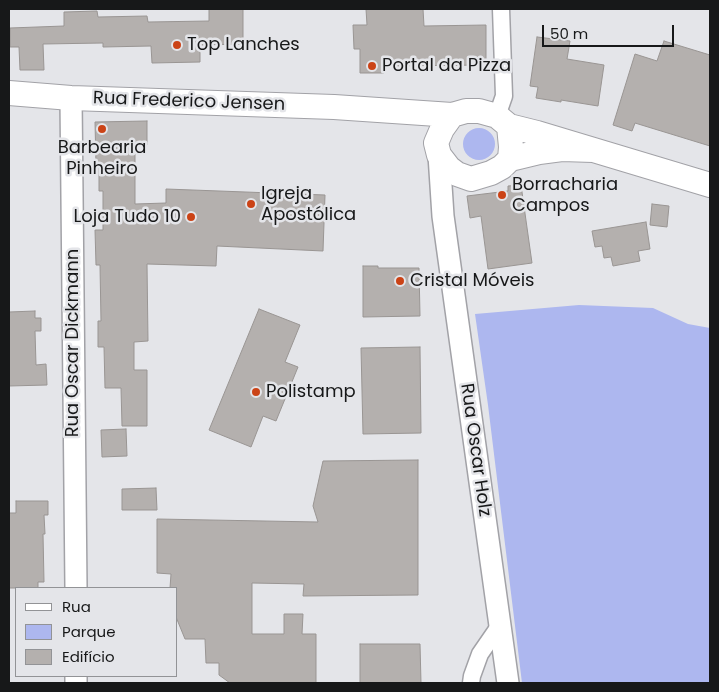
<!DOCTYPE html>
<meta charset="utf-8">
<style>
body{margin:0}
#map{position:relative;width:719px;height:692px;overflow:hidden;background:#e4e5e9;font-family:Poppins,sans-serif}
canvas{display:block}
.frame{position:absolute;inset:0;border:10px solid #171819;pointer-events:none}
.legend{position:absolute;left:15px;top:587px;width:162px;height:90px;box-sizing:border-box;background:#e4e5e9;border:1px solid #929396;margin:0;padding:6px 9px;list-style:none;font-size:15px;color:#171819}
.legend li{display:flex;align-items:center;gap:10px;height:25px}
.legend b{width:25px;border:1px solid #929396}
.scale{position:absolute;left:542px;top:25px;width:132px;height:22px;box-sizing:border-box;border:2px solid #171819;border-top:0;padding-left:6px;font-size:15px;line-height:18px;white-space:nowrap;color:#171819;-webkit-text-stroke:4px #e4e5e9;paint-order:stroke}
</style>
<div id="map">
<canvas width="719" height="692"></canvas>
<div class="frame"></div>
<ul class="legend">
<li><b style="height:6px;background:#fff"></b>Rua</li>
<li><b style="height:14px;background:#adb7ef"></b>Parque</li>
<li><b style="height:14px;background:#b4b0ae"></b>Edifício</li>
</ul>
<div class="scale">50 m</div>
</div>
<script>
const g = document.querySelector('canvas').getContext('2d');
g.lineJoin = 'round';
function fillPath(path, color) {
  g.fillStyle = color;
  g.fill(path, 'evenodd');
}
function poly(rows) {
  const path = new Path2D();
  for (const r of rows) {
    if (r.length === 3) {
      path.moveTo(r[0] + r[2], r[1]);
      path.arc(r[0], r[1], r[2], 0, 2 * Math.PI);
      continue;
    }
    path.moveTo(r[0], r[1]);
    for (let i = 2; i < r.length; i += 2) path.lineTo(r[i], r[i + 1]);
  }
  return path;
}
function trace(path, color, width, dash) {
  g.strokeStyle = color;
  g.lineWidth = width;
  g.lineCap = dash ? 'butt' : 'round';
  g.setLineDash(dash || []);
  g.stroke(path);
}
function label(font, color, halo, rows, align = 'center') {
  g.font = font + ' Poppins,sans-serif';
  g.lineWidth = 5;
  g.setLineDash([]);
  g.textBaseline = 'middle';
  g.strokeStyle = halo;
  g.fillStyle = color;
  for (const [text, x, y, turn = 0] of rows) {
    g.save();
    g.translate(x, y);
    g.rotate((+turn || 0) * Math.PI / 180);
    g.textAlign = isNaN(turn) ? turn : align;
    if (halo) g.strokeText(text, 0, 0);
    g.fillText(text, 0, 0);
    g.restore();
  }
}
const green = poly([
 [479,144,16],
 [579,305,653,308,688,324,710,328,710,683,522,683,488,405,475,314]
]);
const building = poly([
 [209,9,243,9,243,44,200,45,200,62,152,63,151,46,103,47,103,43,43,44,44,70,20,70,19,47,10,47,10,28,64,26,64,12,97,11,98,17,147,16,148,22,209,21,209,9],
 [366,9,423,9,424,26,486,25,486,65,384,66,384,73,360,73,360,49,354,49,353,25,367,25,366,9],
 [537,37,570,41,567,59,604,65,598,106,561,100,561,102,536,98,538,87,530,86,537,37],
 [664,41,710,55,710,146,635,123,632,131,613,125,635,54,657,61,664,41],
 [147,121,147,145,135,145,135,204,166,203,166,189,325,195,323,251,217,246,216,266,147,264,148,341,134,342,134,370,147,370,147,426,122,426,121,388,105,388,104,347,98,347,98,321,101,321,100,265,96,265,95,230,103,230,103,191,99,191,99,165,96,165,95,122,147,121],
 [521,185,532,263,488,269,481,216,470,218,467,196,508,191,508,186,521,185],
 [652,204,669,206,667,227,650,225,652,204],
 [646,222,650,249,638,251,640,261,613,266,611,257,604,258,602,246,595,247,592,231,646,222],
 [363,266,378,266,378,268,419,268,420,316,363,317,363,266],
 [259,309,300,325,285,362,298,367,276,421,263,416,251,447,209,430,259,309],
 [35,311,35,318,41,318,41,331,35,331,36,365,46,364,47,385,9,386,9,312,35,311],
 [420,347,421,433,363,434,361,348,420,347],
 [126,429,127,456,102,457,101,430,126,429],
 [418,460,418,595,303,596,304,584,252,583,252,634,284,634,284,614,303,614,302,634,316,634,316,683,230,683,219,675,219,663,206,663,205,639,185,639,176,617,176,588,170,588,171,574,157,573,157,519,318,522,313,506,323,461,418,460],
 [156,488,157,510,122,510,122,489,156,488],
 [16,501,48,501,48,515,44,515,45,534,43,534,44,582,38,582,38,588,9,588,9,513,16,513,16,501],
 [360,644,420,644,421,683,360,683,360,644]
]);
const minor = poly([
 [497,116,504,96,501,9],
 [471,683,472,676,480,654,500,625]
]);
const tertiary = poly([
 [71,98,76,588],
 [439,155,443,216,508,683],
 [76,676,76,683]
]);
const secondary = poly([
 [9,93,71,98,334,107,452,115,466,111,479,111,497,116,509,126,511,147,510,159],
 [452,115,442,129,436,143,439,155,449,168,457,174,471,179,491,173,502,167,510,159,539,152,562,149,593,150],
 [509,126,537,133,710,185]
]);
const markers = [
 [177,45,5,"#cb4316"],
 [372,66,5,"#cb4316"],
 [102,129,5,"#cb4316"],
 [502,195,5,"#cb4316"],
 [251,204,5,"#cb4316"],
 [191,217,5,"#cb4316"],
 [400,281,5,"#cb4316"],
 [256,392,5,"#cb4316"]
];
const poiNames = [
 ["Top Lanches",187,45],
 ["Portal da Pizza",382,66],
 ["Barbearia",102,148,"center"],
 ["Pinheiro",102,169,"center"],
 ["Borracharia",512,185],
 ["Campos",512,206],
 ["Igreja",261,194],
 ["Apostólica",261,215],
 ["Loja Tudo 10",181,217,"right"],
 ["Cristal Móveis",410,281],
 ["Polistamp",266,392]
];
const streetNames = [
 ["Rua Frederico Jensen",189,102,2],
 ["Rua Oscar Dickmann",73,343,-90],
 ["Rua Oscar Holz",475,450,82]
];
fillPath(green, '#adb7ef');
fillPath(building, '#b4b0ae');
trace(building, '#999593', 1);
trace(minor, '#a2a2a7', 19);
trace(tertiary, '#a2a2a7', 24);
trace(secondary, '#a2a2a7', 26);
trace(minor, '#fff', 16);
trace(tertiary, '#fff', 21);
trace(secondary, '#fff', 24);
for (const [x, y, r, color] of markers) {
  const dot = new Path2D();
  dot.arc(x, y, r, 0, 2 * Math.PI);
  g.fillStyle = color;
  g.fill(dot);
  trace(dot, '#e4e5e9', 2);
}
label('18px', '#171819', '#e4e5e9', poiNames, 'left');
label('18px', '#171819', '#e4e5e9', streetNames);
</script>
